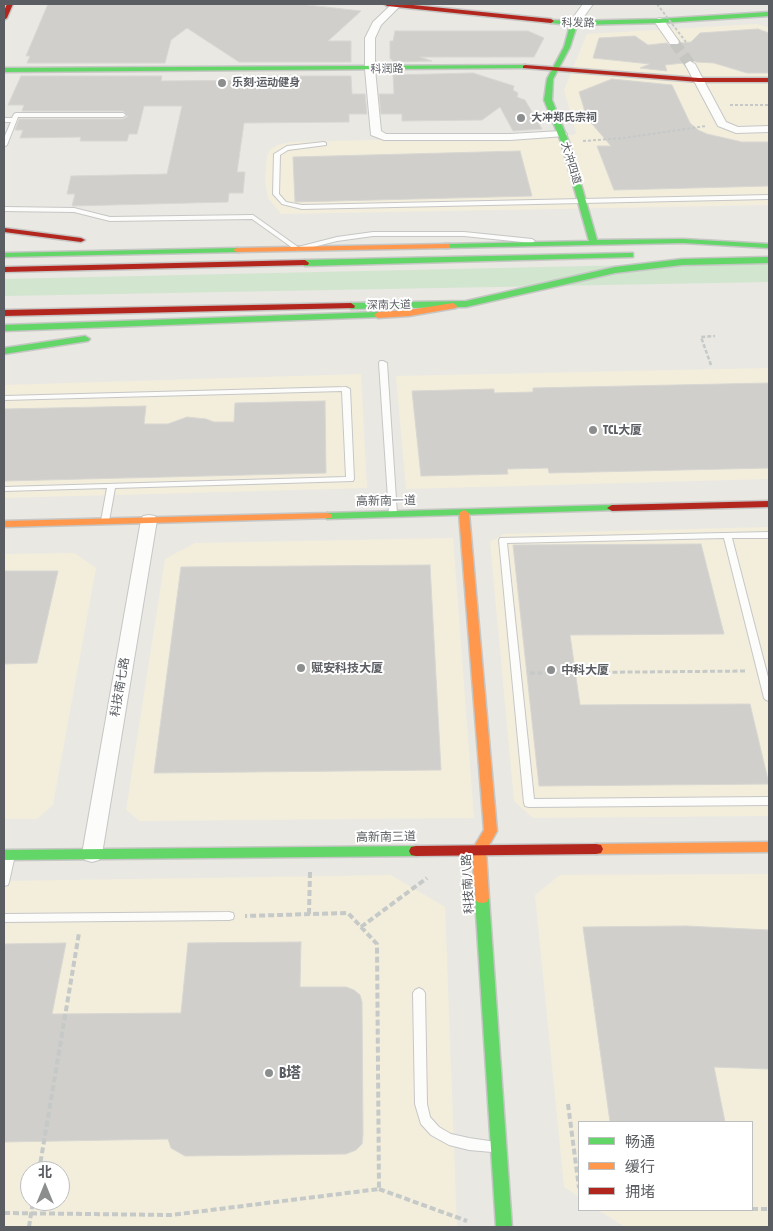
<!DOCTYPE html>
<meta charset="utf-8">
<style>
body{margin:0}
#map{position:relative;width:773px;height:1231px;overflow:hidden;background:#e9e8e3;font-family:"Asap Condensed","Noto Sans SC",sans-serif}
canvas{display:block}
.frame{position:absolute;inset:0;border:5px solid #5a5d61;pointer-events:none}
.legend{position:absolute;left:578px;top:1121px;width:175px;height:90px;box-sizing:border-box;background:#fff;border:1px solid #bdbec0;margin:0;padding:6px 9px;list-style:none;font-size:15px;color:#5a5d61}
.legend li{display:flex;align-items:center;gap:10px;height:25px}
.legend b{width:25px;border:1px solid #bdbec0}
.north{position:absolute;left:20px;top:1161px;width:50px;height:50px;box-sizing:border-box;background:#fff;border:1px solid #bdbec0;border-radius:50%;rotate:0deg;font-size:14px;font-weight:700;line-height:20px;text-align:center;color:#5a5d61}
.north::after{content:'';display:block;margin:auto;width:18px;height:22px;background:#8c8e8e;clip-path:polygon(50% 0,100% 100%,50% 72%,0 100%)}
</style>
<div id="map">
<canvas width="773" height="1231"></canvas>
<div class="frame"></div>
<ul class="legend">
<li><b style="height:6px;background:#63d668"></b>畅通</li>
<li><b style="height:6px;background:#ff974d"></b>缓行</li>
<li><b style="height:6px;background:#b3261e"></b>拥堵</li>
</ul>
<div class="north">北</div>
</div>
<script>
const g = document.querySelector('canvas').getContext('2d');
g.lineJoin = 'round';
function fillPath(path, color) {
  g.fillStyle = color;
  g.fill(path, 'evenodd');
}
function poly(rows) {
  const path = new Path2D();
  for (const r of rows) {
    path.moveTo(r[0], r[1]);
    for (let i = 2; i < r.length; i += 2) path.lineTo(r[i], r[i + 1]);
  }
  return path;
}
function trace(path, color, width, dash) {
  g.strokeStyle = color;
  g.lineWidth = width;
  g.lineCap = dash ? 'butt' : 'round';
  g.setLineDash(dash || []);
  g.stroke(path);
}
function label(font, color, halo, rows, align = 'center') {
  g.font = font + ' "Asap Condensed","Noto Sans SC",sans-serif';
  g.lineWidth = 4;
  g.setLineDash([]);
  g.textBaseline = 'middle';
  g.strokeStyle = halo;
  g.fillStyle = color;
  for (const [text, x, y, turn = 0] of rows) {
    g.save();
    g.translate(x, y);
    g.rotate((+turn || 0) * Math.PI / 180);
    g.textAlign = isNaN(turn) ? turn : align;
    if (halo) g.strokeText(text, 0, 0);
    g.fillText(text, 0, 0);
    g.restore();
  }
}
const commercial = poly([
 [756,24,769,27,769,205,281,214,268,198,265,180,267,156,270,150,278,145,291,142,573,135,576,133,564,90,587,34],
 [769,368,769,479,406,489,396,376],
 [361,374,367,488,4,498,4,385],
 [769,527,769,816,533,818,514,801,490,542,504,534],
 [453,538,474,818,140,821,126,810,165,559,195,543],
 [74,553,96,568,53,805,37,819,4,819,4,554],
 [769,874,769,1227,625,1227,598,1210,752,1210,752,1122,579,1122,579,1197,564,1187,535,895,560,875],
 [391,875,445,907,457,1227,4,1227,4,881],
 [30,1171,60,1171,60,1201,30,1201]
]);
const green = poly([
 [769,262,769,282,4,296,4,279]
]);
const building = poly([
 [48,4,299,4,361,11,328,41,351,41,351,62,239,62,187,28,171,40,165,63,27,63,30,56,26,56,48,4],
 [758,29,769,33,769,73,747,73,714,63,696,62,691,59,683,63,665,65,667,71,640,68,650,64,593,58,599,38,635,36,648,45,667,43,670,46,678,46,681,43,691,42,700,33,758,29],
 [395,31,528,31,544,38,534,57,420,57,432,61,392,62,392,59,390,59,390,41,393,41,395,31],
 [473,73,514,86,513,90,518,93,517,97,525,100,542,129,513,131,500,107,482,120,402,121,402,114,381,114,379,94,394,94,393,75,473,73],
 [21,76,162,76,161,81,266,80,259,76,351,76,352,94,365,94,367,114,349,114,349,122,244,123,237,172,245,172,243,193,229,193,228,202,72,206,75,194,67,194,71,176,167,174,182,106,144,106,137,134,129,134,127,141,80,141,81,137,20,138,23,130,15,130,19,119,123,119,128,116,123,111,22,111,24,105,8,105,21,76],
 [612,79,672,85,690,123,698,130,707,134,742,142,769,142,769,186,614,190,597,146,611,146,587,118,579,92,612,79],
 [520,151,532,196,295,202,293,157,520,151],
 [769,383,769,468,549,473,548,468,507,469,508,474,421,476,412,391,494,389,494,393,533,392,533,388,769,383],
 [325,401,326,473,4,481,4,409,146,406,144,424,168,424,187,417,206,419,214,422,234,422,235,403,325,401],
 [701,544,724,634,570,635,580,705,750,704,769,784,539,786,513,545,701,544],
 [430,565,441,770,154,773,181,567,430,565],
 [4,571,58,571,37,663,4,664,4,571],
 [686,926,769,930,769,1069,714,1067,725,1122,610,1122,583,927,686,926],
 [301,942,300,987,346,987,354,990,360,995,362,1002,363,1134,362,1144,356,1150,346,1154,185,1156,171,1148,168,1139,4,1142,4,944,66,943,52,1014,181,1013,188,943,301,942]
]);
const streetTunnel = poly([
 [674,42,690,64]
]);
const pathFar3 = poly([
 [730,105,769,105],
 [583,141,624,138,706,126]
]);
const pathFar2 = poly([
 [711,365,701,337,715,336]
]);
const pathFar1 = poly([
 [530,673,746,671]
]);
const path = poly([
 [309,914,310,872],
 [361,927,427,878],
 [568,1104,579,1188],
 [39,1171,79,933],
 [379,1189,467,1221],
 [752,1209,769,1209],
 [4,1213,171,1215,379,1189,377,944,348,913,245,916],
 [29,1227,33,1201]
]);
const lane = poly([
 [16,113,123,113,126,115,123,117,18,117,7,145,4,147,4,138,11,122,4,122,4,118,12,118,14,114,16,113],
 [324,142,326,143,326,145,288,150,280,155,279,194,286,202,302,205,769,195,769,199,302,209,282,204,273,194,274,154,287,146,324,142],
 [4,207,74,208,110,217,253,215,298,247,337,237,373,232,464,232,532,239,535,241,532,243,464,236,373,236,337,241,297,251,252,219,110,221,74,212,4,211,4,207],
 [380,361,383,361,387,363,397,514,393,517,389,514,379,363,380,361],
 [346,387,350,389,354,479,353,481,115,488,109,521,105,524,101,521,107,488,4,491,4,487,346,477,342,391,4,400,4,396,346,387],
 [769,532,769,538,732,538,769,681,769,701,766,700,764,698,724,538,507,543,534,799,769,797,769,805,529,807,525,806,524,803,499,540,500,538,769,532],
 [10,851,14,852,15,855,9,882,8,885,4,886,4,860,6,852,10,851],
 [229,912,233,913,234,916,233,919,229,920,4,922,4,914,229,912],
 [419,988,423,990,425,993,427,1104,430,1117,439,1127,451,1134,469,1138,496,1142,498,1146,496,1150,492,1152,469,1150,449,1145,431,1135,421,1124,415,1104,413,993,415,990,419,988]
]);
const street = poly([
 [392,4,401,5,381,25,375,38,375,69,381,131,386,134,510,134,561,131,567,134,565,136,510,140,384,140,371,135,365,69,365,38,373,22,392,4],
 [583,4,593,4,578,25,570,25,569,23,583,4],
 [659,18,663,19,678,40,679,42,678,44,670,44,654,21,659,18],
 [690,61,695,64,726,122,738,127,769,126,769,132,736,133,718,126,685,64,690,61],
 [149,515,155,516,157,520,102,854,99,860,92,862,85,860,82,854,141,520,143,516,149,515]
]);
const fast = poly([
 [769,12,769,16,659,23,577,25,570,47,553,79,552,100,569,142,597,240,683,239,769,244,769,248,683,243,444,248,444,244,447,244,589,241,561,142,544,100,547,79,564,47,570,25,551,23,548,21,549,20,574,21,659,19,769,12],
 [525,65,527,66,527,68,4,72,4,68,525,65],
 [237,248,241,250,240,252,4,257,4,253,237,248],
 [630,253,633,253,633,257,305,266,301,263,305,260,630,253],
 [769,257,769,263,682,265,615,273,466,307,351,309,347,306,351,303,466,301,615,267,682,259,769,257],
 [378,312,382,315,381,317,4,331,4,325,378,312],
 [85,336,90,339,88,341,4,354,4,348,85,336],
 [612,505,617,508,616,510,327,519,322,516,327,513,612,505],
 [416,846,421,847,423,851,421,855,416,856,4,860,4,850,416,846],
 [482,893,487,894,489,898,512,1227,496,1227,475,898,477,894,482,893]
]);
const slow = poly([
 [447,244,450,244,450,248,237,252,233,250,237,248,447,244],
 [453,303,457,306,456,308,409,316,378,318,374,315,378,312,409,310,453,303],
 [464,510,469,513,497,831,486,851,489,898,487,902,482,903,477,902,475,898,472,850,484,830,459,513,464,510],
 [327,513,331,514,332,516,331,518,4,527,4,521,327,513],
 [769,842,769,852,596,854,591,853,589,849,591,845,596,844,769,842]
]);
const jam = poly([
 [7,4,13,4,7,18,4,20,4,11,7,4],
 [384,4,403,4,551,19,554,21,551,23,387,6,384,4],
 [525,65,699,78,769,78,769,82,699,82,523,68,523,66,525,65],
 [4,228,81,238,85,240,81,242,4,232,4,228],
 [305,260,309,263,308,265,4,272,4,267,305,260],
 [351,303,355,306,354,308,4,316,4,310,351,303],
 [769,501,769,507,612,511,607,508,612,505,769,501],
 [596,844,601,845,603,849,601,853,596,854,416,856,411,855,409,851,411,847,416,846,596,844]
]);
const pathBridge = poly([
 [657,4,686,42]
]);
const markers = [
 [222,83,5,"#8c8e8e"],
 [521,118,5,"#8c8e8e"],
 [593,430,5,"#8c8e8e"],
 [301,668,5,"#8c8e8e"],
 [551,670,5,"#8c8e8e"],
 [269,1073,5,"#8c8e8e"]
];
const farStreetnames = [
 ["科发路",578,23,1],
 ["科润路",387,69,-1],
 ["大冲四道",571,163,73],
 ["深南大道",389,305,-1]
];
const farPoinames = [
 ["乐刻·运动健身",232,83],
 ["大冲郑氏宗祠",531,118]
];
const poiNames = [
 ["TCL大厦",603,430],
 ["赋安科技大厦",311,668],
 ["中科大厦",561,670]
];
const streetNames = [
 ["高新南一道",386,501,-1],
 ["科技南七路",120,687,-80],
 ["高新南三道",386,837,-1],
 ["科技南八路",468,884,-93]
];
const nearPoinames = [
 ["B塔",279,1073]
];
fillPath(commercial, '#f3eedc');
fillPath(green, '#d2e5cf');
fillPath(building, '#d0cfcc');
trace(building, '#d8d7d2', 1);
trace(streetTunnel, '#c5c5c2', 11, [11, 5.5]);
trace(lane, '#c6c6c6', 2);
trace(street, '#c6c6c6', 2);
trace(fast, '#c6c6c5', 3);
trace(slow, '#c6c6c5', 3);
trace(jam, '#c6c6c5', 3);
trace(pathFar3, '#c5c9c7', 2, [3, 2]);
trace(pathFar2, '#c5c9c7', 2.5, [4, 2]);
trace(pathFar1, '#c5c9c7', 3, [5, 2.5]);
trace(path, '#c5c9c7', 4, [6, 3]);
fillPath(lane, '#fcfcfb');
fillPath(street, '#fcfcfb');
fillPath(fast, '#63d668');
fillPath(slow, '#ff974d');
fillPath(jam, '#b3261e');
trace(pathBridge, '#c5c9c7', 2, [3, 2]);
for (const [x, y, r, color] of markers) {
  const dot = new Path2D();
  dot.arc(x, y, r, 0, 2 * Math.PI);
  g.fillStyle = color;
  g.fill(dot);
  trace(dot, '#fff', 2);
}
label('11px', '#5a5d61', '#fff', farStreetnames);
label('bold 11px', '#5a5d61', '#fff', farPoinames, 'left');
label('bold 12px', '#5a5d61', '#fff', poiNames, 'left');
label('12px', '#5a5d61', '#fff', streetNames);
label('bold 15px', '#5a5d61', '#fff', nearPoinames, 'left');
</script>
